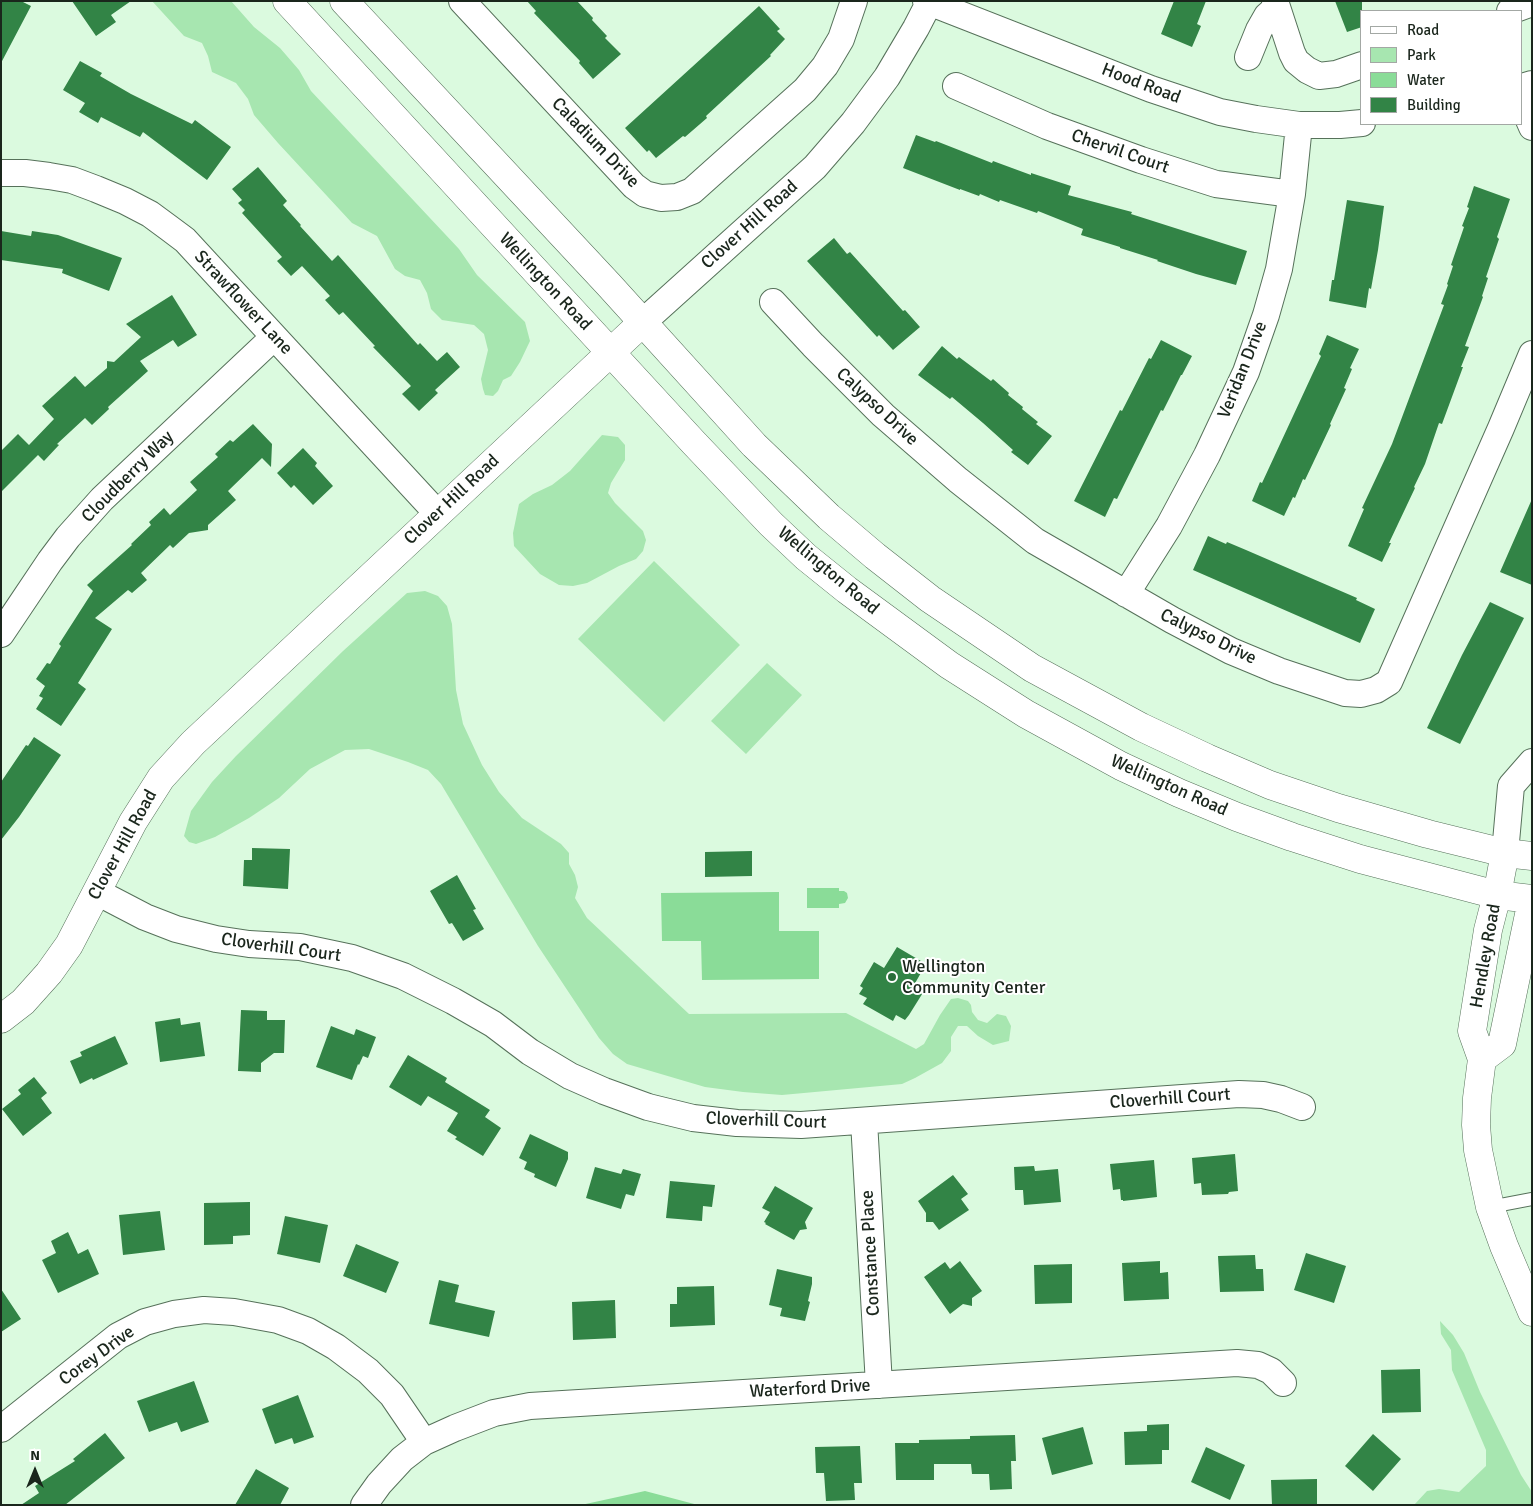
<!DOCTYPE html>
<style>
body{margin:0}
#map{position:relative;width:1533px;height:1506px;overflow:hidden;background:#dbfadf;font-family:Signika,sans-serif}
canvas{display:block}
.frame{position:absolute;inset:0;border:2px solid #1a261c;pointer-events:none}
.legend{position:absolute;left:1360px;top:10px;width:162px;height:115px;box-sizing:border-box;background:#fff;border:1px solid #a3a8a4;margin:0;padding:6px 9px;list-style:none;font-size:15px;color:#1a261c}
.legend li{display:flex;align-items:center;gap:10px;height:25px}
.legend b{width:25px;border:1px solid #a3a8a4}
.north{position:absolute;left:10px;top:1446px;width:50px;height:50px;-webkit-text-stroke:4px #fff;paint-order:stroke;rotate:0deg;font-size:14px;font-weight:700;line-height:20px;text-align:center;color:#1a261c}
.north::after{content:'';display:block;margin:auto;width:18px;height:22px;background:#1a261c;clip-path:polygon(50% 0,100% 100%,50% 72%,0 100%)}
</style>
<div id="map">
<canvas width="1533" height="1506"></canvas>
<div class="frame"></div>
<ul class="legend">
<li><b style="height:6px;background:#fff"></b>Road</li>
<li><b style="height:14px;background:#a7e6b0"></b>Park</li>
<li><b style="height:14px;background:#8adc98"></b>Water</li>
<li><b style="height:14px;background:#328446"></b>Building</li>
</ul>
<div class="north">N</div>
</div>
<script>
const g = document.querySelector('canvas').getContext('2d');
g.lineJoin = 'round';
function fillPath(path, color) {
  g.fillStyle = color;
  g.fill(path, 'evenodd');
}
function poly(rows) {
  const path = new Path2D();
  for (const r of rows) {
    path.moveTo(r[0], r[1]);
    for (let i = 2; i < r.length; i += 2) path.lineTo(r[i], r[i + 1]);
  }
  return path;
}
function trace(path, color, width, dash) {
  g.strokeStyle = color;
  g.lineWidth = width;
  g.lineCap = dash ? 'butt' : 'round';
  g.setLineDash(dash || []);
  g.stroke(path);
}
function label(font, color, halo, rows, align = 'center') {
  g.font = font + ' Signika,sans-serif';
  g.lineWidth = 4;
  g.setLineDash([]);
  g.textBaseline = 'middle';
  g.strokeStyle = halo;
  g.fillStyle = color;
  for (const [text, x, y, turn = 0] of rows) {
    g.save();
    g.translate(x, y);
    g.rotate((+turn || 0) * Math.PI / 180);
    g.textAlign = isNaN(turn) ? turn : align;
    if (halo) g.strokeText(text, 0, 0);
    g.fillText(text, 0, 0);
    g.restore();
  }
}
const green = poly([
 [152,1,231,1,254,27,280,48,299,70,311,91,459,249,477,275,525,322,530,341,520,362,511,376,503,380,498,391,493,396,485,395,483,389,481,379,488,350,484,334,474,325,442,320,431,309,427,293,420,280,405,276,395,269,377,236,352,223,278,143,254,115,248,99,236,83,212,72,208,56,202,43,184,36],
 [602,435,618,437,625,445,625,460,611,483,608,493,615,503,643,531,646,540,643,551,636,559,619,566,587,583,573,586,559,585,540,574,514,546,513,533,519,504,533,494,552,485,570,471],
 [654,561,740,645,664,722,578,639],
 [425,591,438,596,447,606,452,624,456,690,463,724,482,765,499,792,522,818,561,844,569,853,569,864,575,875,578,887,575,898,587,918,689,1014,846,1013,916,1049,924,1044,940,1015,951,999,958,998,968,1001,971,1005,972,1012,978,1020,987,1023,997,1014,1006,1016,1011,1026,1009,1041,993,1045,978,1036,967,1026,958,1026,951,1037,951,1051,942,1063,915,1078,902,1084,782,1095,743,1092,705,1087,627,1064,613,1054,599,1038,538,946,441,784,428,770,408,762,369,749,345,750,310,769,279,798,249,818,215,837,196,844,189,842,184,836,191,811,212,782,236,756,343,651,407,593],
 [767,663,802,695,746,754,711,721],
 [1440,1321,1453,1335,1464,1353,1480,1392,1521,1475,1532,1492,1532,1505,1414,1505,1427,1491,1439,1489,1459,1492,1486,1466,1486,1450,1452,1370,1451,1350,1441,1334]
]);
const water = poly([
 [807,888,839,888,839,891,844,891,847,893,848,898,845,903,839,904,839,908,807,908],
 [779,892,779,931,819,931,819,979,702,980,701,941,662,941,661,893],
 [645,1491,698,1505,581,1505]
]);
const building = poly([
 [1,1,21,1,31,6,1,63],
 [72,1,131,1,111,15,116,22,96,36],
 [527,1,577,1,593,18,592,20,607,36,605,38,621,54,593,79,579,63,580,61,534,13,536,11],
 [1174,1,1206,1,1197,24,1201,26,1192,47,1161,34],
 [1335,1,1362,1,1362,27,1347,32],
 [759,6,780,29,777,31,785,39,770,55,771,56,706,116,707,118,685,137,683,136,656,158,649,150,647,152,625,128],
 [80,61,102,73,100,76,131,94,192,124,195,120,231,147,207,180,143,132,140,137,101,117,98,123,79,112,85,103,63,90],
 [916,135,935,142,936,141,992,163,993,161,1031,175,1031,173,1071,186,1068,195,1132,212,1131,214,1247,251,1236,285,1196,274,1157,261,1158,260,1120,248,1120,247,1081,235,1083,229,1038,211,1037,213,1000,200,999,202,980,194,979,196,960,189,960,190,903,168],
 [258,167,287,201,283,205,301,225,300,226,332,261,338,255,418,345,420,343,437,361,447,352,460,367,435,390,438,393,419,411,402,394,411,386,373,347,375,346,343,312,339,315,325,300,330,296,302,266,291,276,277,261,282,257,242,213,245,210,238,203,242,200,232,189],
 [1474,186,1510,199,1497,237,1499,239,1486,277,1488,278,1482,296,1483,297,1465,346,1469,347,1461,367,1463,367,1442,424,1439,423,1425,464,1414,487,1415,488,1389,543,1391,543,1382,562,1348,546,1364,509,1362,508,1392,444,1444,305,1441,304,1448,285,1447,284,1453,266,1451,265,1464,227,1462,226,1469,208,1467,207],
 [1347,200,1384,206,1378,250,1371,289,1369,288,1366,308,1329,301,1332,280,1334,280],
 [1,231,31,236,32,231,58,235,122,258,109,291,62,273,63,269,1,260],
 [834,238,847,254,850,252,903,311,905,310,920,327,893,350,879,335,877,337,807,261],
 [172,295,197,335,178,347,173,340,140,361,148,371,108,407,109,409,92,425,85,418,57,444,59,445,44,461,38,455,1,492,1,451,18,434,29,445,54,419,42,406,75,376,85,387,107,368,107,361,114,362,141,337,126,324],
 [1327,335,1359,349,1350,368,1352,369,1344,388,1346,389,1330,424,1331,425,1305,480,1303,479,1295,498,1293,497,1284,516,1252,501,1260,482,1262,483,1312,375,1321,356,1319,354],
 [1161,340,1192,356,1182,375,1181,375,1163,411,1161,410,1117,499,1114,498,1105,517,1074,501,1120,410,1122,411,1149,358,1151,359],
 [942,346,957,359,959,357,991,381,993,379,1009,393,1008,395,1023,407,1022,409,1038,422,1036,424,1052,436,1028,465,1011,452,1013,450,983,423,952,397,950,399,918,375],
 [253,424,272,444,271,467,262,458,228,491,236,500,208,525,208,530,189,533,173,548,170,545,141,573,147,580,132,593,128,590,95,618,112,629,78,683,86,689,61,726,36,709,43,698,39,696,45,686,36,679,47,663,50,664,61,646,59,644,93,591,87,585,132,545,131,544,151,525,149,522,164,508,170,515,197,490,190,482,218,457,215,454,230,440,233,442],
 [303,448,317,463,315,466,333,486,313,505,294,485,291,488,277,473],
 [1532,499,1532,585,1500,572],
 [1208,536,1226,544,1227,542,1246,550,1357,598,1356,600,1375,609,1360,643,1193,570],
 [1490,602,1524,618,1460,744,1427,728,1462,655],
 [34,737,61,755,19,817,1,840,1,782,26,745,28,746],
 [252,848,290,849,288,889,243,886,244,860,252,860],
 [752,851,752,876,705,877,705,852],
 [457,875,476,909,473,910,484,929,463,941,452,923,449,924,430,891],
 [897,947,926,964,914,985,924,991,909,1015,905,1020,896,1015,893,1021,863,1004,867,998,859,994,863,988,860,986,874,962,884,968],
 [241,1010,267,1011,267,1020,285,1020,284,1053,274,1053,261,1063,261,1072,238,1071],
 [180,1018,181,1025,200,1022,205,1056,160,1062,155,1022],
 [331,1026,354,1035,356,1029,376,1037,368,1058,363,1056,359,1065,358,1064,352,1080,316,1067],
 [115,1036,128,1064,93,1080,92,1078,80,1084,70,1061,82,1056,80,1052],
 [408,1055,447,1078,445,1082,490,1110,485,1117,501,1128,483,1156,455,1139,457,1137,447,1131,458,1113,428,1096,421,1106,389,1087],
 [34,1077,47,1093,41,1098,52,1113,23,1136,2,1109,21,1094,18,1090],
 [530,1134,568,1152,568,1159,556,1187,534,1177,535,1174,524,1169,527,1162,519,1158],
 [1235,1154,1238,1191,1229,1192,1228,1194,1202,1195,1201,1183,1194,1184,1192,1158],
 [1154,1160,1157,1197,1123,1201,1123,1200,1121,1200,1120,1189,1113,1190,1110,1164],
 [1034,1166,1035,1171,1058,1169,1061,1202,1024,1205,1023,1190,1015,1190,1014,1167],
 [595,1167,621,1174,623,1169,641,1174,634,1196,626,1194,621,1209,586,1198],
 [953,1175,968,1194,961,1199,969,1210,939,1230,933,1222,926,1222,926,1213,918,1201],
 [670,1181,715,1185,712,1207,703,1206,702,1221,666,1218],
 [775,1186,813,1208,805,1222,807,1229,800,1230,794,1240,765,1224,766,1223,764,1222,770,1212,762,1208],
 [250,1202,250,1235,233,1236,233,1244,204,1245,204,1203],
 [160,1211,165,1250,123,1255,119,1215],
 [285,1216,328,1225,320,1263,277,1254],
 [68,1232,78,1254,88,1249,99,1274,58,1293,42,1260,56,1253,51,1241],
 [356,1244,399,1262,386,1293,343,1276],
 [1306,1253,1346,1266,1334,1303,1294,1290],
 [1255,1255,1256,1269,1263,1269,1264,1291,1220,1292,1218,1256],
 [960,1261,982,1291,972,1298,972,1306,963,1304,950,1314,924,1277,945,1262,950,1269],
 [1160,1261,1160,1273,1168,1272,1169,1299,1124,1301,1122,1263],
 [1072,1264,1072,1303,1035,1304,1034,1265],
 [777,1269,812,1277,812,1284,808,1301,810,1302,805,1321,780,1316,782,1308,769,1305],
 [439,1280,459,1285,455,1302,495,1311,489,1337,429,1324],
 [714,1286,715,1325,670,1327,670,1304,677,1304,677,1287],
 [1,1289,21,1319,1,1332],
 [615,1300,616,1338,573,1340,572,1302],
 [1420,1369,1421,1412,1382,1413,1381,1370],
 [194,1381,209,1422,181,1432,177,1422,149,1432,137,1401],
 [298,1395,314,1437,294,1444,292,1438,275,1444,262,1409],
 [1169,1424,1169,1450,1162,1450,1162,1464,1125,1465,1124,1432,1147,1431,1147,1425],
 [1083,1427,1093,1464,1052,1475,1042,1438],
 [105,1433,125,1458,65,1505,21,1505,39,1493,35,1486,75,1461,73,1459],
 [1373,1434,1401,1459,1373,1491,1345,1466],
 [1015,1435,1016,1461,1011,1461,1012,1489,990,1490,989,1474,972,1474,971,1464,934,1464,934,1480,896,1480,895,1443,919,1443,919,1440,970,1439,970,1436],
 [860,1446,862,1483,854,1483,855,1500,826,1501,824,1473,816,1473,815,1447],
 [1206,1447,1245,1465,1230,1500,1191,1482],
 [256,1469,289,1488,280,1505,235,1505],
 [1317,1479,1317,1505,1272,1505,1271,1480]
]);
const lane = poly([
 [1490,1207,1532,1199]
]);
const street = poly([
 [462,1,634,186,645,194,661,198,677,197,692,191,805,90,825,66,841,39,854,1],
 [926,1,1151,89,1220,112,1256,119,1299,125,1340,125,1362,123],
 [1275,1,1292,53,1296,61,1307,70,1319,76,1336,74,1362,65],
 [1510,11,1532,3],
 [1248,57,1259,30,1267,16,1277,7],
 [956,86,1047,126,1141,160,1216,184,1292,194],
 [1522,87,1532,84],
 [1522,104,1532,127],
 [1,173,25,173,49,176,72,180,96,189,125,201,150,214,169,228,185,240,437,513],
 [773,302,813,345,883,415,958,480,1035,541,1172,620,1231,651,1279,671,1345,693,1361,694,1376,690,1389,682,1501,428,1532,354],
 [643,322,815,167,853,123,887,77,916,28,930,1],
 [1126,594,1169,526,1207,455,1246,372,1266,315,1279,269,1292,194,1299,125],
 [1,634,50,561,68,537,102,499,274,337],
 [1505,853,1511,786,1532,762],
 [97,892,145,917,176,929,216,939,249,944,300,947,352,958,403,976,453,1001,493,1024,530,1052,570,1076,604,1091,648,1107,693,1118,737,1123,801,1125,1239,1094,1263,1095,1281,1099,1302,1107],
 [864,1121,879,1385],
 [1,1429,118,1336,145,1322,174,1314,204,1310,234,1312,278,1320,308,1331,336,1347,368,1371,392,1395,424,1442],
 [364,1505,379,1484,402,1459,424,1442,455,1428,494,1413,530,1406,1237,1363,1258,1365,1271,1371,1283,1383]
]);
const secondary = poly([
 [287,1,694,443,771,524,806,557,847,590,949,665,1026,714,1121,766,1179,793,1237,817,1292,837,1360,859,1497,895,1532,899],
 [344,1,609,285,754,445,829,517,875,556,930,599,1032,668,1141,727,1207,758,1270,785,1338,808,1428,834,1505,853,1532,856],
 [1505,853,1497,895,1488,930,1472,1031,1482,1059,1477,1098,1476,1125,1478,1150,1490,1207,1504,1246,1532,1312],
 [1,1019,23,1002,49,973,69,945,133,822,161,778,193,743,643,322],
 [1482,1059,1502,1044,1532,900]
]);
const markers = [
 [892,977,5,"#286d39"]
];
const streetNames = [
 ["Hood Road",1141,84,21],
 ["Caladium Drive",595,143,46],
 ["Chervil Court",1120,152,19],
 ["Clover Hill Road",750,225,-42],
 ["Wellington Road",545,282,47],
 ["Strawflower Lane",243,303,47],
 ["Veridan Drive",1243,370,-68],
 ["Calypso Drive",877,407,43],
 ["Cloudberry Way",128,477,-45],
 ["Clover Hill Road",452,500,-43],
 ["Wellington Road",828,571,40],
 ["Calypso Drive",1208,637,26],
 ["Wellington Road",1169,786,24],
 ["Clover Hill Road",123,845,-61],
 ["Cloverhill Court",281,948,8],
 ["Hendley Road",1486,956,-80],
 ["Cloverhill Court",1170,1099,-4],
 ["Cloverhill Court",766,1121,2],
 ["Constance Place",871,1253,-93],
 ["Corey Drive",97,1356,-36],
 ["Waterford Drive",810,1389,-3]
];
const poiNames = [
 ["Wellington",902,967],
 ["Community Center",902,988]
];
fillPath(green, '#a7e6b0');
fillPath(water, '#8adc98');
fillPath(building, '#328446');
trace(lane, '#56715a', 14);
trace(street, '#56715a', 28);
trace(secondary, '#56715a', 29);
trace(lane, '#fff', 12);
trace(street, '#fff', 26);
trace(secondary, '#fff', 28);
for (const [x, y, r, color] of markers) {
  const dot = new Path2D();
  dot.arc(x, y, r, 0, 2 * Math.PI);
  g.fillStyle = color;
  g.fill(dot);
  trace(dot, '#fff', 2);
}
label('18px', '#1a261c', '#fff', streetNames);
label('18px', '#1a261c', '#fff', poiNames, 'left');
</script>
